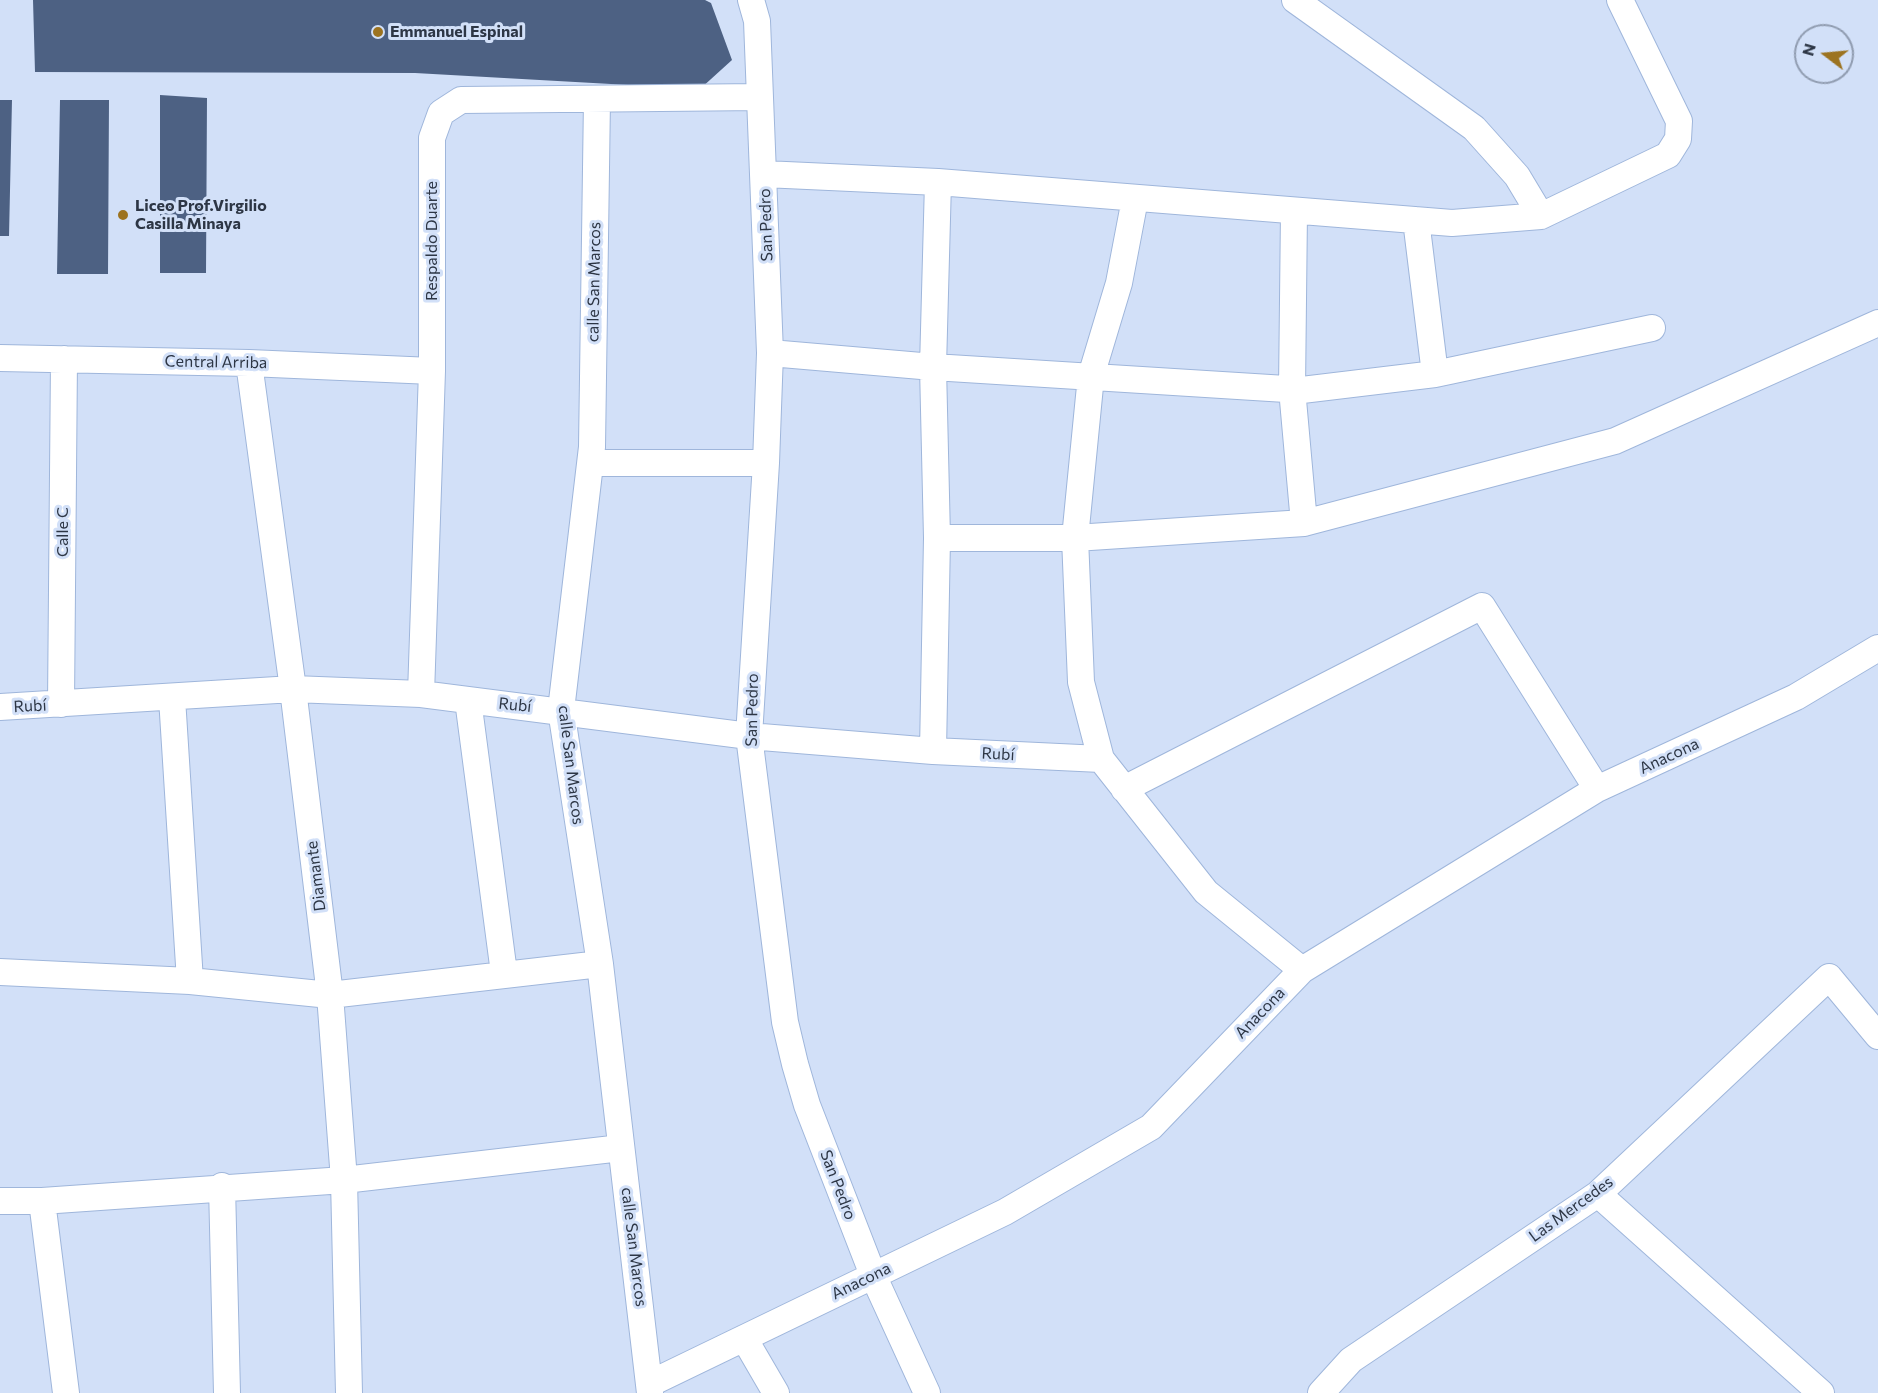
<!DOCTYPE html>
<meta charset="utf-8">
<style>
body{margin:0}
#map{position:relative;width:1878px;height:1393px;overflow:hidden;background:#d2e0f8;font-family:Commissioner,sans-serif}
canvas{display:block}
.north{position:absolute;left:1794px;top:24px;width:60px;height:60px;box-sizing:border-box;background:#d2e0f8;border:2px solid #909cb0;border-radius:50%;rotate:286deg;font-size:16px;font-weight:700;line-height:24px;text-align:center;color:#2d3645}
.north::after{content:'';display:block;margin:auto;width:21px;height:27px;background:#9c7320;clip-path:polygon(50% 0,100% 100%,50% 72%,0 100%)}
</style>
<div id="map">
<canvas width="1878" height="1393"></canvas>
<div class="north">N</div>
</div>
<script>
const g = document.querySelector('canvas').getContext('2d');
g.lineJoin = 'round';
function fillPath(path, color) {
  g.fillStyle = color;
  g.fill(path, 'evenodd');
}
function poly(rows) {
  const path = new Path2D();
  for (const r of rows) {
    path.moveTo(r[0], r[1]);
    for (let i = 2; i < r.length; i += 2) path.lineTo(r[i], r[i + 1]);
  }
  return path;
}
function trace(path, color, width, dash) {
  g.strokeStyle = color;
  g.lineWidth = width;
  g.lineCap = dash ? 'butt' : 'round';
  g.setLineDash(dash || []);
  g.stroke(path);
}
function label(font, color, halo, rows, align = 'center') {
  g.font = font + ' Commissioner,sans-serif';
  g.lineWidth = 6;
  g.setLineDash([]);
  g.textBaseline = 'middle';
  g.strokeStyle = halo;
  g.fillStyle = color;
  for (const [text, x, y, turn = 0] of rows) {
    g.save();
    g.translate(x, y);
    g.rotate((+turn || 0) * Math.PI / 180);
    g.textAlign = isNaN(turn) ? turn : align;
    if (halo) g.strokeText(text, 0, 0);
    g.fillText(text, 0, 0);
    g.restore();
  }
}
const building = poly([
 [33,0,705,0,711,3,732,60,700,89,415,73,35,72],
 [160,95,207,98,206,273,160,273],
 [0,100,12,100,9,236,0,236],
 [60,100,109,100,108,274,57,274]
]);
const minor = poly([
 [751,0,757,21,770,353,766,463,749,736,785,1022,795,1064,807,1105,873,1275,927,1393],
 [1295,0,1474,128,1517,176,1541,216],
 [597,99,592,447,561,710,600,964,650,1393],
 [764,174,938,182,1452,223,1541,216,1668,155,1678,139,1679,121,1620,0],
 [1135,199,1119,283,1091,376,1075,538,1081,682,1101,759,1206,892,1302,970],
 [1294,211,1292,389,1304,523],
 [1416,220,1435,374],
 [770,353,933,367,1302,390,1435,374,1652,328],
 [0,358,249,363,432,371],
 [249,363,293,689,330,995,344,1180,349,1393],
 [591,463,766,463],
 [937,538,1075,538,1304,523,1615,441,1878,323],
 [421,694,432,371,432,138,441,113,461,100,760,97],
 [172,698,190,981],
 [468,700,504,973],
 [61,704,64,359],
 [0,707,293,689,421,694,749,736,933,751,1101,759],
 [933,751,937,538,933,367,938,182],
 [1124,789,1482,606,1597,789],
 [0,972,190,981,330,995,600,964],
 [222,1186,227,1393],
 [1598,1194,1821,1393],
 [0,1201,42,1201,344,1180,621,1148],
 [42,1201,66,1393],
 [744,1338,776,1393],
 [649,1384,1005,1212,1151,1127,1302,970,1597,789,1796,697,1878,648],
 [1321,1393,1351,1360,1598,1194,1829,977,1878,1036]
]);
const markers = [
 [378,32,6,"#9c7320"],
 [123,215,6,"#9c7320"]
];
const poiNames = [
 ["Emmanuel Espinal",390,32],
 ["Liceo Prof.Virgilio",135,206],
 ["Casilla Minaya",135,224]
];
const streetNames = [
 ["San Pedro",766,225,-92],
 ["Respaldo Duarte",432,241,-90],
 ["calle San Marcos",594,282,-89],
 ["Central Arriba",216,362,1],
 ["Calle C",63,532,-90],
 ["Rubí",515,705,6],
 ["Rubí",30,706,-3],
 ["San Pedro",752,710,-89],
 ["Rubí",998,754,3],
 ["Anacona",1669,756,-25],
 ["calle San Marcos",571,765,83],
 ["Diamante",316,876,-97],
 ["Anacona",1260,1013,-46],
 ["San Pedro",838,1185,69],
 ["Las Mercedes",1571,1209,-36],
 ["calle San Marcos",634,1247,83],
 ["Anacona",861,1281,-26]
];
fillPath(building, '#4d6183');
trace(minor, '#9fb6db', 28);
trace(minor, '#fff', 26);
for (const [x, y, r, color] of markers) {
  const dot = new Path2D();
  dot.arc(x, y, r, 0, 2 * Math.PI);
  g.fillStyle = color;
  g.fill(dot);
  trace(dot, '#d2e0f8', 2);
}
label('bold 16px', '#2d3645', '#d2e0f8', poiNames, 'left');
label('16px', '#2d3645', '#d2e0f8', streetNames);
</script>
